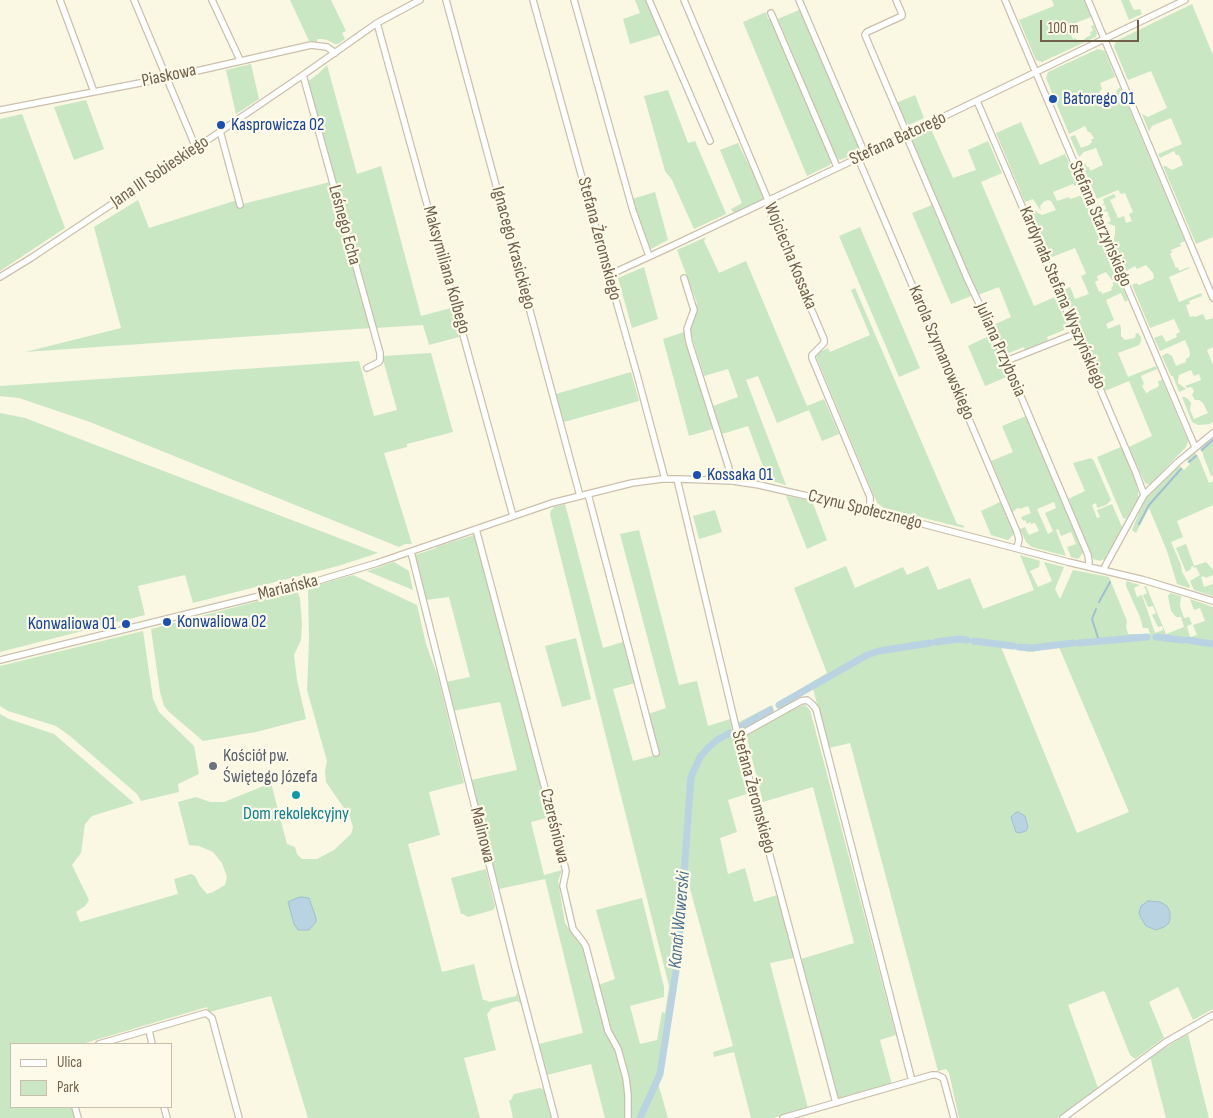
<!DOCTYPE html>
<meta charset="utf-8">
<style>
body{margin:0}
#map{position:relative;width:1213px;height:1118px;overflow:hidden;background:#faf7e3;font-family:"Sofia Sans Condensed",sans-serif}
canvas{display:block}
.legend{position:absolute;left:10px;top:1043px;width:162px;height:65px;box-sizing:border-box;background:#fefae9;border:1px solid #c6bdaa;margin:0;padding:6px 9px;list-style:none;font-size:15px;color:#71614b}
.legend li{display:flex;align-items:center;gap:10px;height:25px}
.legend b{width:25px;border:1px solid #c6bdaa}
.scale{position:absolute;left:1040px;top:20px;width:99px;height:22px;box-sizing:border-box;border:2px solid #71614b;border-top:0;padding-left:6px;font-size:15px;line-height:18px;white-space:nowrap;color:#71614b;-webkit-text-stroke:4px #fefae9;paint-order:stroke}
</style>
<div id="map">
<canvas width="1213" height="1118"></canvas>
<ul class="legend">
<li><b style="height:6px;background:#fff"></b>Ulica</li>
<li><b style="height:14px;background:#c9e7c3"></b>Park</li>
</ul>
<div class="scale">100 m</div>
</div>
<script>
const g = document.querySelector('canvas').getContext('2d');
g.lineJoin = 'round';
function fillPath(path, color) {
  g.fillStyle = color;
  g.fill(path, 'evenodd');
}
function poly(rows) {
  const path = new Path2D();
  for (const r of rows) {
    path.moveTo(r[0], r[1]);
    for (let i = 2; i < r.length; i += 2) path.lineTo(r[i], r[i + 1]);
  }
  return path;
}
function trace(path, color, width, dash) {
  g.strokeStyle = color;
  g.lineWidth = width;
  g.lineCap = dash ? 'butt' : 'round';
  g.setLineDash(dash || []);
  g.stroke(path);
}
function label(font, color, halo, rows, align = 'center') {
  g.font = font + ' "Sofia Sans Condensed",sans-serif';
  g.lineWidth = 4.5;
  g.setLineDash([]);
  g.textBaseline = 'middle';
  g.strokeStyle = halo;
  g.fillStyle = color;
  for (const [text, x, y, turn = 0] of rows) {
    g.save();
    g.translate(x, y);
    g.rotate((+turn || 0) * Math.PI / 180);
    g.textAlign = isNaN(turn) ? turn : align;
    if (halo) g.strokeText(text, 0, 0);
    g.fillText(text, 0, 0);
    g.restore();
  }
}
const green = poly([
 [290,0,331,0,346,31,342,33,345,39,338,44,335,44,327,40,322,39,317,39,317,42,310,43],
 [635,0,646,0,660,35,630,44,623,19,640,13],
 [1052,0,1084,0,1091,17,1075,23,1075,25,1068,28,1073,39,1076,38,1078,42,1085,39,1085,38,1091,35,1090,32,1093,31,1091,26,1094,25,1097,33,1096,37,1042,62,1036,60,1019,20,1054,6],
 [1121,0,1129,0,1134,10,1140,9,1142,14,1129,20],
 [1192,4,1213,55,1213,237,1196,244,1163,166,1166,166,1172,170,1183,165,1179,155,1176,155,1174,151,1160,158,1158,154,1182,144,1171,118,1152,126,1149,132,1142,114,1148,117,1167,108,1151,71,1128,80,1114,47,1116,41],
 [801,9,859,147,859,153,840,160,836,157,778,19],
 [766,12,768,19,770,18,832,160,830,165,807,176,743,22],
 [1098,49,1105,51,1115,77,1100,83,1102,89,1099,92,1100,95,1103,103,1119,98,1116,91,1120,87,1185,241,1180,243,1181,246,1171,250,1172,253,1170,254,1176,268,1178,267,1179,271,1189,267,1190,268,1169,277,1179,302,1201,293,1202,296,1189,301,1190,304,1186,305,1190,317,1194,316,1195,317,1203,314,1206,320,1213,318,1213,347,1207,350,1213,365,1213,422,1210,424,1198,425,1192,422,1182,397,1185,397,1188,399,1191,403,1190,410,1194,419,1208,413,1203,403,1199,400,1195,400,1192,395,1194,391,1193,389,1191,387,1187,388,1185,386,1201,380,1199,374,1194,376,1191,370,1179,375,1178,380,1178,383,1186,389,1179,392,1173,376,1171,376,1162,356,1167,353,1172,356,1176,366,1186,362,1186,359,1189,357,1190,354,1189,349,1185,340,1160,351,1154,338,1162,335,1166,342,1177,337,1176,334,1180,332,1174,319,1150,328,1132,285,1136,283,1139,285,1153,279,1154,277,1153,273,1146,265,1137,269,1135,266,1126,271,1113,241,1115,235,1115,226,1107,223,1111,221,1109,216,1105,217,1109,215,1107,211,1103,212,1103,211,1106,209,1105,205,1100,206,1104,204,1103,199,1114,194,1116,197,1110,200,1118,218,1124,216,1126,223,1132,221,1129,214,1133,212,1125,193,1121,194,1118,190,1097,199,1082,164,1085,163,1087,167,1089,167,1090,171,1103,165,1096,148,1084,152,1079,157,1070,137,1075,135,1081,148,1089,145,1092,142,1091,140,1094,138,1090,132,1088,132,1085,126,1069,134,1046,78,1048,72],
 [251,64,259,99,236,114,226,70],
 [327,65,357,174,381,166,421,316,451,308,459,337,429,345,423,325,375,328,307,82,318,74],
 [668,90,688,143,695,141,725,211,726,214,694,229,672,180,665,171,644,96],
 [915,95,924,118,909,125,903,118,896,103],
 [86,100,104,149,74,160,54,107],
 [22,114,65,228,0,271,0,119],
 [1021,122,1040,165,1065,154,1079,184,1074,186,1073,184,1053,192,1057,201,1069,197,1070,199,1083,195,1118,277,1112,280,1106,272,1097,276,1098,280,1095,282,1099,292,1101,291,1102,294,1112,290,1111,288,1113,286,1113,282,1119,279,1128,300,1125,302,1121,293,1106,300,1114,320,1106,324,1108,329,1120,324,1121,329,1121,336,1125,340,1134,338,1136,336,1135,334,1138,333,1141,337,1141,341,1139,345,1118,353,1128,377,1156,366,1157,369,1141,376,1144,384,1142,386,1146,393,1149,392,1149,391,1158,387,1159,385,1158,381,1162,380,1188,441,1186,447,1150,485,1145,483,1129,447,1152,436,1129,381,1105,391,1062,290,1070,287,1075,299,1089,294,1081,276,1086,274,1085,271,1075,248,1052,257,1050,262,1027,207,1030,205,1038,213,1042,215,1056,210,1051,201,1048,200,1043,202,1043,203,1040,206,1041,211,1033,199,1025,202,996,133],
 [931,129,953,178,976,170,968,150,988,141,1002,173,981,182,1034,306,1055,297,1067,324,1064,330,1047,337,1048,340,1025,350,1024,347,1009,353,1005,352,993,325,1011,317,999,287,978,295,912,143,913,138],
 [738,143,764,196,762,200,736,213,733,212,731,209,742,203,720,150],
 [330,182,371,328,25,352,121,328,94,227,138,200,149,228,234,201,243,204],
 [655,192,668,240,649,250,632,199],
 [932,205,971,296,951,304,912,213],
 [860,227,920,368,899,377,839,236],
 [706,237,704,241,719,273,746,261,807,406,824,399,839,434,822,441,809,410,777,423,758,376,746,380,786,485,768,480,748,426,722,434,713,406,738,397,728,369,704,376,691,334,690,331,697,303,677,250],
 [644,267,658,319,632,328,618,278],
 [855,288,957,524,963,525,964,528,884,508,877,503,815,354,828,348,830,352,870,335,851,290],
 [684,332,713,429,689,436,663,339],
 [991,335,1009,376,985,386,968,346],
 [431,353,453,432,407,444,407,447,384,453,412,544,405,544,399,547,90,422,19,398,0,396,0,386,359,361,374,416,397,410,382,356],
 [631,372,639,401,564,422,556,394],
 [0,413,25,418,378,553,338,566,193,603,185,575,138,586,145,615,0,652],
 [1026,416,1083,553,1078,559,1071,557,1067,547,1076,544,1071,532,1061,536,1058,529,1056,530,1066,556,1032,547,1026,542,1020,529,1025,527,1029,535,1039,531,1035,523,1031,524,1030,522,1027,524,1025,520,1023,521,1021,517,1031,513,1028,506,1020,509,1019,508,1016,509,1013,512,991,461,1013,452,1002,426],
 [1054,502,1056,508,1045,513,1053,531,1048,534,1037,509],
 [1213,435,1213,475,1211,476,1203,455,1203,452,1202,453,1199,447],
 [1121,447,1132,468,1138,491,1138,498,1126,519,1123,518,1097,457],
 [1194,452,1198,456,1209,483,1213,481,1213,505,1177,521,1183,537,1171,542,1181,565,1182,572,1190,586,1189,588,1177,584,1167,551,1149,508,1136,533,1132,530,1139,513,1147,497,1157,486,1179,465,1184,470,1190,464,1186,459],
 [1091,458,1094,461,1111,500,1106,505,1097,508,1097,507,1096,503,1092,505,1097,518,1100,517,1097,510,1112,504,1122,527,1110,551,1106,555,1107,558,1100,561,1093,559,1068,499,1085,491,1073,463],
 [786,496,812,501,827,540,807,549],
 [1000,502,1014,534,1008,540,991,535,981,511],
 [565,504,603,648,626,641,635,683,613,689,633,761,659,754,648,714,666,708,620,534,639,530,679,685,697,681,708,726,730,719,733,734,750,793,728,800,737,832,720,838,728,874,745,868,754,902,777,895,794,958,770,963,808,1108,773,1118,751,1118,734,1052,714,1057,713,1052,733,1046,686,874,680,960,662,1075,658,1083,668,1118,630,1118,629,1085,611,1032,598,985,615,979,596,910,642,898,664,987,664,997,630,1006,640,1044,657,1040,662,1012,665,1013,669,986,550,515,551,511,554,507],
 [715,510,722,532,699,539,693,516],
 [474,535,476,538,550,817,531,822,544,875,562,870,558,881,565,923,569,929,581,943,605,1030,616,1049,625,1084,626,1118,605,1118,591,1064,547,1075,539,1044,583,1033,545,879,499,889,471,780,517,770,500,702,453,711,446,682,470,677,449,597,426,600,415,555,436,548,436,547],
 [1186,544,1194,566,1206,562,1213,570,1213,575,1205,578,1204,576,1201,577,1204,587,1213,584,1213,596,1194,590,1190,581,1200,575,1196,567,1194,568,1193,566,1191,567,1191,569,1186,572,1176,548],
 [1020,555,1040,561,1039,567,1030,571,1038,587,1052,581,1044,562,1064,567,1055,589,1060,599,1073,570,1109,577,1127,621,1126,626,1128,634,1150,634,1148,628,1143,628,1140,617,1126,586,1126,581,1140,585,1134,588,1137,597,1142,595,1155,633,1163,630,1162,626,1158,627,1152,615,1156,613,1153,606,1148,607,1143,595,1147,593,1144,586,1146,586,1166,634,1184,627,1181,617,1176,617,1171,611,1168,596,1170,593,1181,596,1180,606,1184,618,1189,617,1192,624,1187,626,1190,637,1197,635,1193,625,1205,621,1200,608,1194,610,1190,599,1213,607,1213,1009,1193,1020,1178,987,1149,1002,1164,1038,1135,1059,1130,1055,1105,992,1103,991,1068,1005,1098,1088,1057,1118,959,1118,949,1073,946,1069,938,1071,850,743,829,748,813,689,780,709,777,703,827,673,794,588,846,566,855,588,903,567,907,575,928,566,938,590,970,578,983,609,1034,590],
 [1001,647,1030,652,1059,647,1129,812,1077,833],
 [394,562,409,571,413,590,367,571],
 [353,575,417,605,426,644,438,677,464,783,429,792,440,835,408,844,442,972,474,964,483,1000,485,1000,490,1002,516,996,517,992,521,1004,517,1001,492,1008,487,1014,496,1050,464,1058,480,1118,308,1118,271,996,209,1012,207,1007,82,1044,11,1044,11,1107,73,1107,75,1118,0,1118,0,714,9,719,54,734,134,803,92,816,85,824,81,853,72,865,89,900,85,906,76,912,80,922,178,894,174,879,191,874,195,876,200,886,207,894,213,892,225,885,227,877,222,863,213,852,199,846,189,845,178,802,196,797,210,802,224,802,271,783,287,844,295,847,297,854,302,859,317,859,334,850,351,834,353,827,350,817,326,782,325,771,327,761,307,690,309,640,308,588],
 [297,591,300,598,302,624,301,640,294,655,297,680,306,719,256,732,203,741,168,711,164,706,160,692,151,629],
 [143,631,153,699,159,712,194,746,199,774,178,784,179,792,141,801,137,794,70,736,56,726,8,711,0,706,0,666],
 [576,638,591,699,562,707,545,646],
 [772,705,774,712,773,713,743,729,739,725,739,722],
 [805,705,810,710,896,1035,880,1040,892,1085,842,1100,838,1098,831,1075,801,959,854,943,813,787,763,802,746,735,793,708,794,709,800,706],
 [486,869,495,907,493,910,468,917,463,914,461,914,451,878],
 [1188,1034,1209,1118,1166,1118,1150,1057],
 [540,1088,544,1090,551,1118,513,1118,509,1100,511,1100,514,1094]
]);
const water = poly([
 [1018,812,1025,816,1028,827,1026,831,1019,833,1016,832,1011,817,1015,813,1018,812],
 [301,897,309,898,316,918,316,922,309,930,298,930,294,924,288,902,297,898,301,897],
 [1148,901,1160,902,1167,906,1170,912,1170,918,1169,923,1164,927,1156,930,1146,926,1141,918,1139,913,1141,906,1148,901]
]);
const stream = poly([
 [1202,450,1213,440],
 [1189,462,1196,456],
 [1139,524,1149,505,1181,469],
 [1099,602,1110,582],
 [1096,609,1092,619,1099,641]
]);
const canal = poly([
 [1156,637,1182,640],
 [1187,640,1213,644],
 [974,641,1013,646],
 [936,642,959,639,967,640],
 [1079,643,1147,637],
 [1019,647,1032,648,1073,643],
 [779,705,867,655,879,651,930,643],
 [740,727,770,710],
 [640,1118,660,1074,678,958,691,777,700,757,708,748,717,740,730,733]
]);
const street = poly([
 [60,0,94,92],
 [134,0,196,148],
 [212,0,240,60],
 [446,0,580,496],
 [533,0,611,283,638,378,665,479],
 [574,0,633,211,649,256],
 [649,0,710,141],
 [684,0,768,200,769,210,824,339,824,343,812,355,812,358,870,497,870,510],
 [799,0,865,154],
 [896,0,902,14,902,16,867,32,865,35,907,134],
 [1005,0,1195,447],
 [1088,0,1213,298],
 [771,13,837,167],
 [377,23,513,516],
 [303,75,380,353,380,360,379,362,367,368],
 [977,101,1136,473,1144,495],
 [0,110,166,78,311,45,327,47,335,53],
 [220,131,240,205],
 [906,135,967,278,1006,361,1088,555,1089,562,1088,567],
 [858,158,1017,532,1019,539,1017,548],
 [609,275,672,246,858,158,1185,0],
 [0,277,31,258,196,148,303,75,377,23,420,0],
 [684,278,694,310,687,329,689,342,733,481],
 [1006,361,1077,333],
 [677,479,738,736,836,1103],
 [588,494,656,753],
 [476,529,552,815,566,871,563,886,573,929,584,943,586,947,608,1031,618,1049,626,1078,628,1095,628,1118],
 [411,552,515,967,555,1118],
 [1103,570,1144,495,1178,462,1213,433],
 [0,660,304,585,377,563,552,503,632,483,662,479,681,479,733,481,759,485,877,512,1068,562,1144,580,1213,601],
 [738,736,801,701,807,700,812,704,816,709,912,1081],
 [149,1030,152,1044],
 [99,1044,206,1013,212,1018,239,1118],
 [75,1107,78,1118],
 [164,1107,167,1118],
 [783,1118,932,1075,937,1075,943,1078,944,1081,954,1118],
 [1063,1118,1166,1042,1213,1015]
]);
const markers = [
 [1053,99,5,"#1a4fb4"],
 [221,125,5,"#1a4fb4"],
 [697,475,5,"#1a4fb4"],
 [167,622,5,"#1a4fb4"],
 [126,624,5,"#1a4fb4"],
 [213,766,5,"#6b7280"],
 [296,795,5,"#0f9aa8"]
];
const streetNames = [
 ["Piaskowa",169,76,-12],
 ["Stefana Batorego",898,139,-25],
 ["Jana III Sobieskiego",160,172,-34],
 ["Stefana Starzyńskiego",1100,224,67],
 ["Leśnego Echa",344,225,75],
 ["Stefana Żeromskiego",599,239,75],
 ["Ignacego Krasickiego",513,248,75],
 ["Wojciecha Kossaka",790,256,68],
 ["Maksymiliana Kolbego",446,270,74],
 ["Kardynała Stefana Wyszyńskiego",1062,298,67],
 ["Juliana Przybosia",1000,350,66],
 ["Karola Szymanowskiego",941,353,67],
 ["Czynu Społecznego",865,510,14],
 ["Mariańska",288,588,-14],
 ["Stefana Żeromskiego",753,792,75],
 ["Czereśniowa",554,826,76],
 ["Malinowa",482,835,76]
];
const transitNames = [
 ["Batorego 01",1063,99],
 ["Kasprowicza 02",231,125],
 ["Kossaka 01",707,475],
 ["Konwaliowa 02",177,622],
 ["Konwaliowa 01",116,624,"right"]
];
const worshipNames = [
 ["Kościół pw.",223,756],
 ["Świętego Józefa",223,777]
];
const cultureNames = [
 ["Dom rekolekcyjny",296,814]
];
const waterNames = [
 ["Kanał Wawerski",680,920,-85]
];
fillPath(green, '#c9e7c3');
fillPath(water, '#bad3e2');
trace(water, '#a0bfd3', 1);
trace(stream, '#a0bfd3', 2);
trace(canal, '#bad3e2', 7);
trace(street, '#cbc0ab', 8);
trace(street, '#fff', 5.5);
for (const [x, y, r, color] of markers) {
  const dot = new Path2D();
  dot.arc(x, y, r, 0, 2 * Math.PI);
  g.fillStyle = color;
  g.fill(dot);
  trace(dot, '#fefae9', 2);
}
label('18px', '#71614b', '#fefae9', streetNames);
label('18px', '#164399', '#fefae9', transitNames, 'left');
label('18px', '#5b616d', '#fefae9', worshipNames, 'left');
label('18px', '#0d838f', '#fefae9', cultureNames);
label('italic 19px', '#4d7590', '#fefae9', waterNames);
</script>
